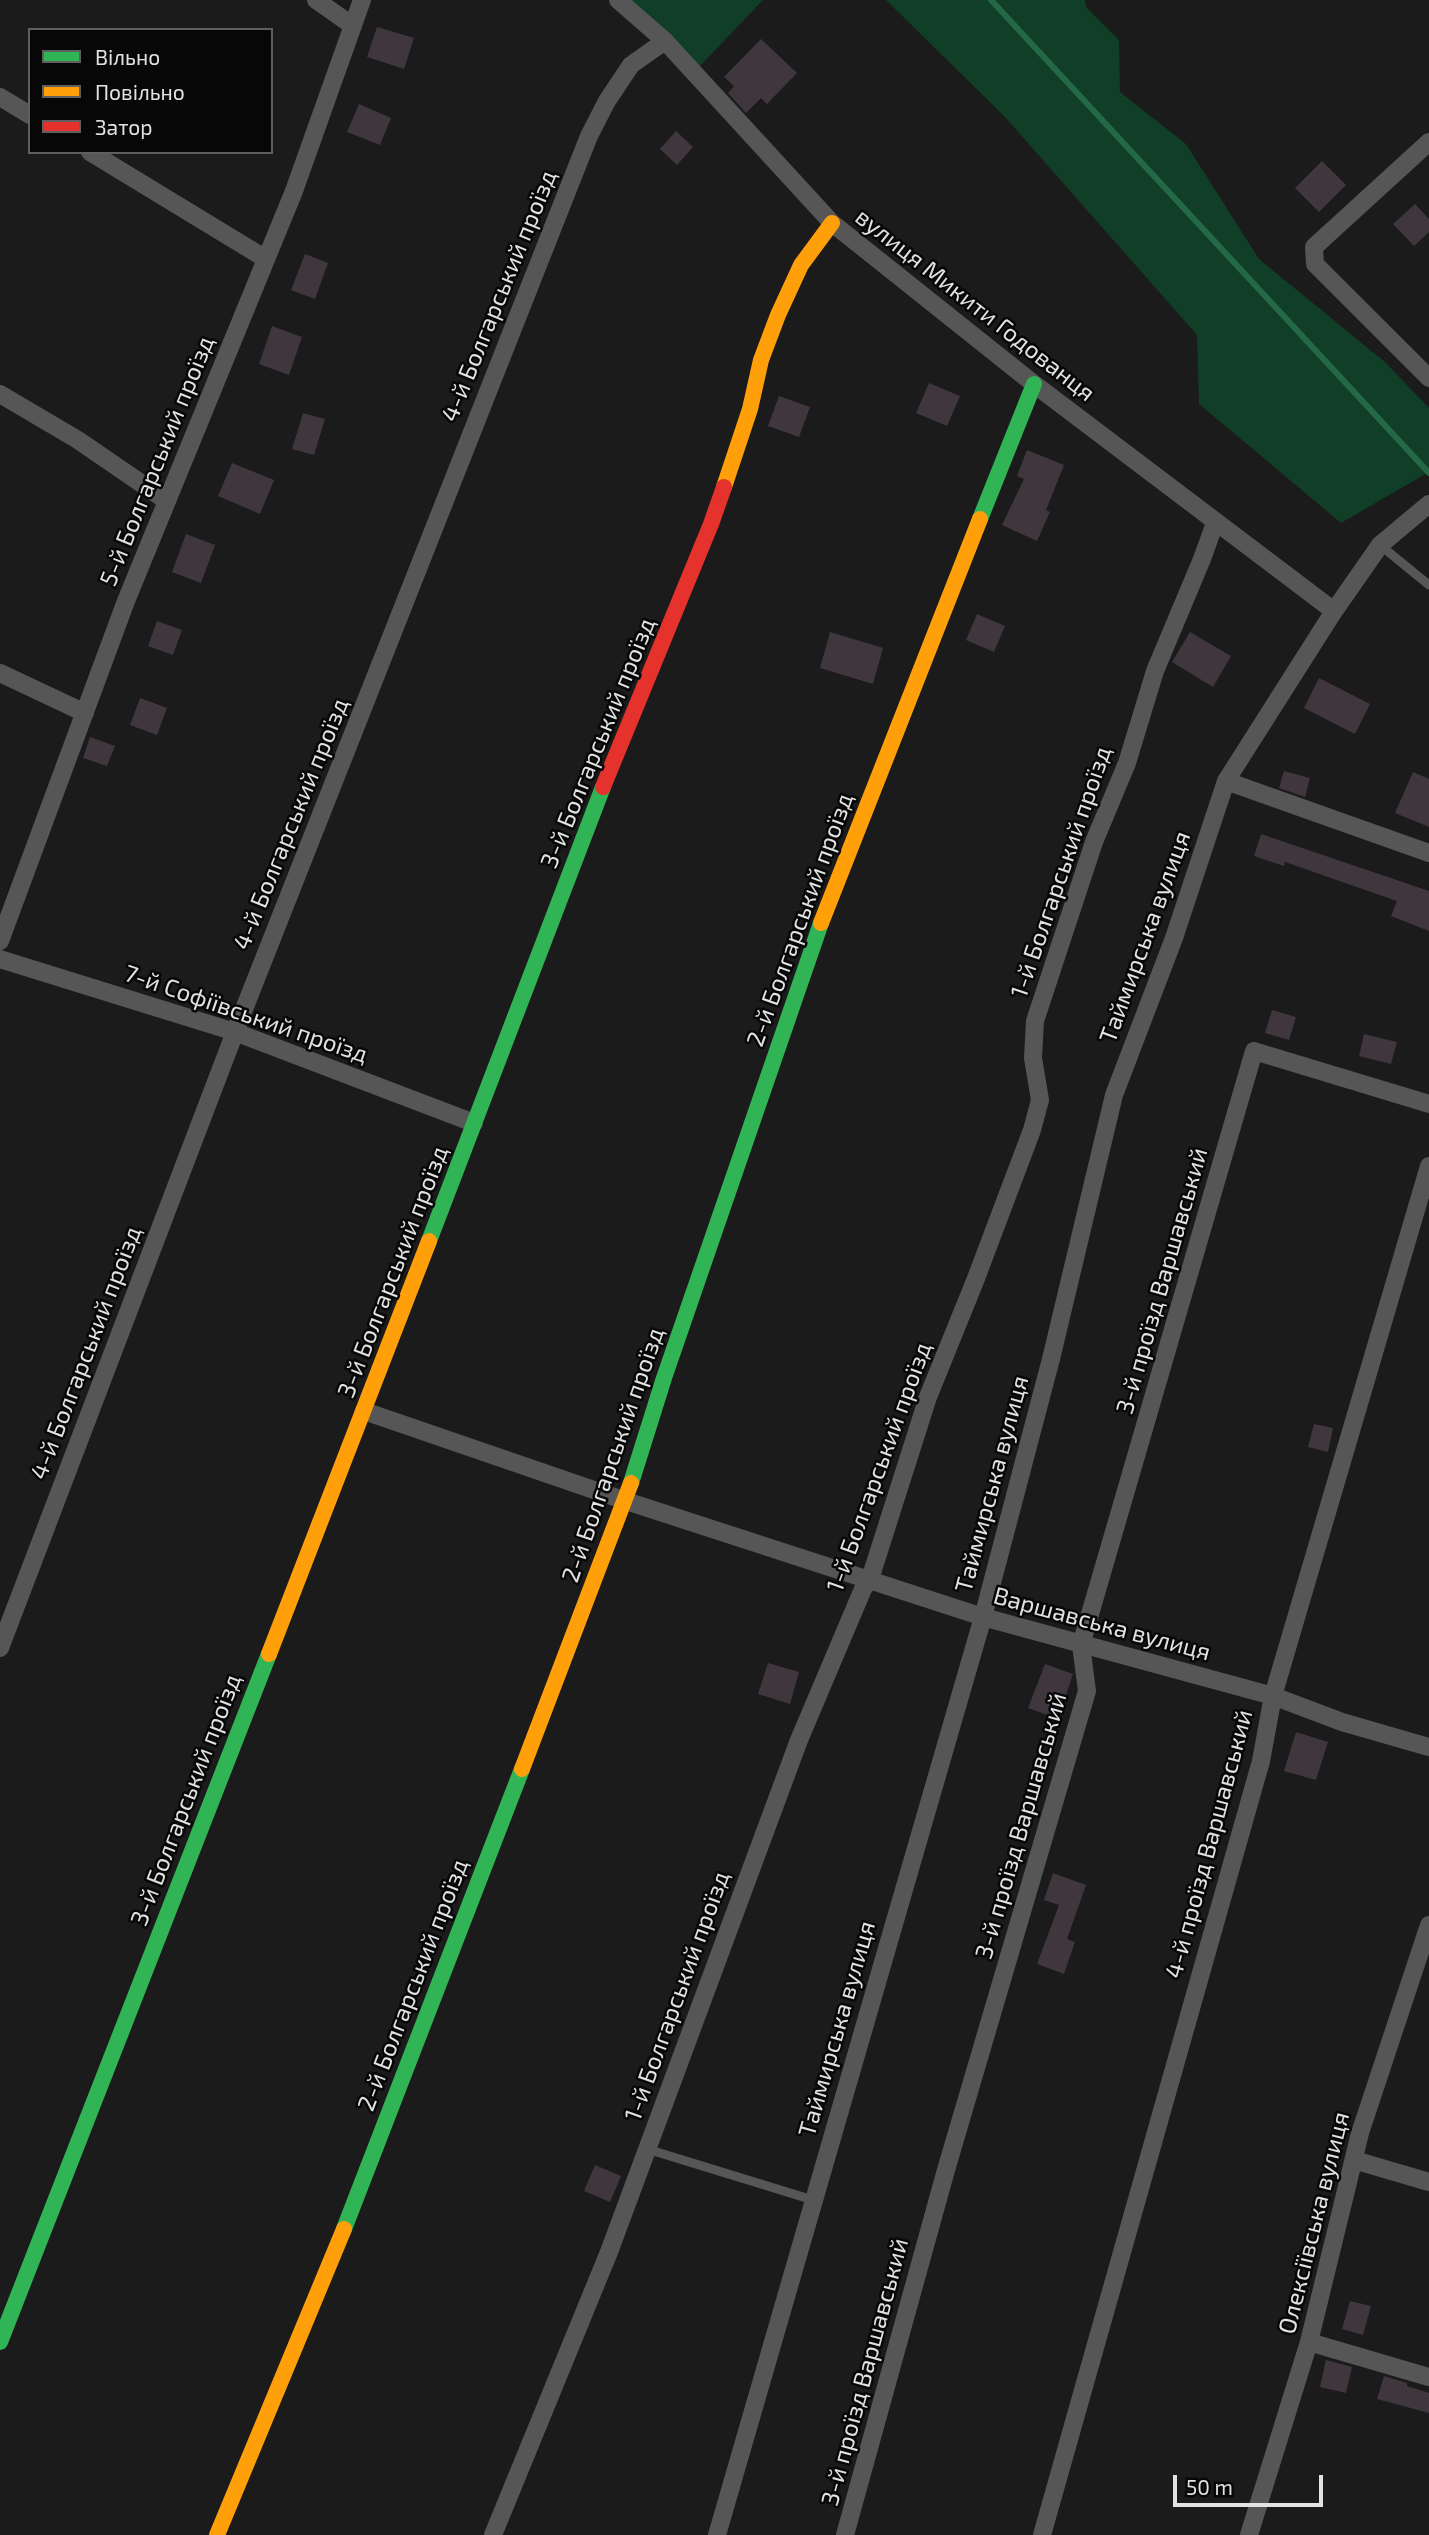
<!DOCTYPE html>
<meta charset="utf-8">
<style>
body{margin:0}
#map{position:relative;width:1429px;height:2535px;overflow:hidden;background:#1b1b1b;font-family:"Exo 2",sans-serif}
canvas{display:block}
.legend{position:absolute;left:28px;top:28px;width:245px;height:126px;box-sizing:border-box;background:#060706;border:2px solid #5e5f5e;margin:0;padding:9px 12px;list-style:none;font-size:21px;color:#e1e3e2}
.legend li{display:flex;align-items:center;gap:14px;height:35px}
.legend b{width:35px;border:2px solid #5e5f5e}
.scale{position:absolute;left:1173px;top:2475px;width:150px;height:32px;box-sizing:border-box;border:4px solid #e1e3e2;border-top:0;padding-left:9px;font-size:21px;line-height:24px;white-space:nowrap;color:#e1e3e2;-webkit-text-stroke:5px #060706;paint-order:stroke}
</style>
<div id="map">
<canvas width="1429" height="2535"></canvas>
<ul class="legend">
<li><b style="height:9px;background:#30b455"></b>Вільно</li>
<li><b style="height:9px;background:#ff9f0a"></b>Повільно</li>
<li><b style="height:9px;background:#e5322d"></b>Затор</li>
</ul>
<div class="scale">50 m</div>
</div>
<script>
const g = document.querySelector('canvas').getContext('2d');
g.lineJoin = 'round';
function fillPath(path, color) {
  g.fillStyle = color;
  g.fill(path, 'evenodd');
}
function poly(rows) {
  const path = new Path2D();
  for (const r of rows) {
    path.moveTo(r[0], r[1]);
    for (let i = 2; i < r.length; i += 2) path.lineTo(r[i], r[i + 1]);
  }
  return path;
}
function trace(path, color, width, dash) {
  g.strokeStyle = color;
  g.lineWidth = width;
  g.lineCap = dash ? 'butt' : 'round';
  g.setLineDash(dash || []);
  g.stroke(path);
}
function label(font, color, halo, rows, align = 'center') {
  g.font = font + ' "Exo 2",sans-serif';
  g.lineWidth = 5;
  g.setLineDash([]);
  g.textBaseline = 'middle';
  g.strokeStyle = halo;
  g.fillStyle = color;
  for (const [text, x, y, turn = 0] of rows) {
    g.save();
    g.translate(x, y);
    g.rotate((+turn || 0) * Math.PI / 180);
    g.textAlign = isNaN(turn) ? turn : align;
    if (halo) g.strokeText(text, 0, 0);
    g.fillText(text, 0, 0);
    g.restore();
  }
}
const green = poly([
 [623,0,763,0,700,66],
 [886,0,1085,0,1086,7,1119,40,1120,92,1186,144,1259,259,1385,362,1429,408,1429,472,1341,523,1199,404,1197,335,1004,116]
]);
const stream = poly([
 [991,0,1429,473]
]);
const building = poly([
 [377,27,414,38,404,69,367,57],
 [761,39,797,73,767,104,761,98,746,113,728,93,734,86,724,77],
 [359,104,391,118,380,145,347,132],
 [676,131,693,147,677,165,660,149],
 [1322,161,1346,185,1319,212,1295,188],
 [1415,204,1429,219,1429,232,1414,246,1393,224],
 [305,254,328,263,315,299,291,290],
 [272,326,302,337,289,375,259,364],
 [929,383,960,396,947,426,916,413],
 [779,396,810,407,799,437,768,426],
 [303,413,325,419,314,455,292,449],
 [1027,450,1064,465,1046,510,1050,512,1037,541,1002,525,1024,479,1017,476],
 [232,463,274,480,260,514,218,496],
 [186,534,215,545,201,583,172,572],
 [977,614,1005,626,994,652,966,640],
 [157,621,182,630,173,655,148,646],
 [830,632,883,648,873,684,820,668],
 [1190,632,1231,656,1213,687,1172,662],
 [1319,678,1370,704,1355,734,1304,708],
 [140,698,167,708,157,735,130,725],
 [90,737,115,746,107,766,83,758],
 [1284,771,1310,778,1305,797,1279,788],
 [1413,772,1429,779,1429,827,1395,813],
 [1261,834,1429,891,1429,931,1391,916,1397,901,1285,862,1284,866,1254,856],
 [1272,1010,1296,1017,1289,1040,1265,1033],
 [1364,1034,1397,1042,1391,1064,1359,1056],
 [1314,1424,1333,1428,1328,1452,1308,1447],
 [768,1663,799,1672,790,1704,758,1694],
 [1045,1664,1073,1674,1058,1719,1028,1708],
 [1296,1732,1328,1742,1316,1780,1284,1771],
 [1053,1873,1086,1885,1067,1939,1075,1942,1064,1974,1037,1964,1059,1905,1044,1900],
 [595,2165,621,2176,610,2202,584,2191],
 [1350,2301,1371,2306,1363,2335,1342,2329],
 [1326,2360,1352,2367,1346,2393,1320,2387],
 [1384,2376,1407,2383,1407,2386,1429,2393,1429,2413,1377,2399]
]);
const lane = poly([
 [1380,545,1429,585],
 [647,2149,813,2200]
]);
const street = poly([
 [316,0,353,26],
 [618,0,665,41,832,223,1034,384,1334,611],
 [0,97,30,115],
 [1429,142,1314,247,1315,264,1429,378],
 [90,152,266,259],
 [0,394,78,440,167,501],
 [0,673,85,713],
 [1226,781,1429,853],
 [0,941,126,601,294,191,362,0],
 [0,959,235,1032,474,1123],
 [364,1411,626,1501,983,1617,1273,1696,1342,1722,1429,1747],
 [0,1648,235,1032,589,136,607,101,631,65,665,41],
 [1354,2160,1429,2182],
 [1309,2342,1429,2377],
 [493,2535,609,2252,799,1740,863,1589,870,1579,928,1397,975,1281,1032,1130,1040,1100,1033,1058,1035,1021,1094,842,1127,763,1155,671,1202,559,1215,523],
 [717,2535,983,1617,1051,1359,1114,1095,1174,938,1226,781,1334,611,1380,545,1429,504],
 [845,2535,946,2170,1087,1691,1081,1645,1254,1051,1429,1104],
 [1042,2535,1261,1761,1273,1696,1429,1166],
 [1249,2535,1309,2342,1360,2133,1429,1925]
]);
const fast = poly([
 [980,519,1034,384],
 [429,1241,603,787],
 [631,1483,664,1378,821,923],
 [344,2229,522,1769],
 [0,2342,269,1654]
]);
const slow = poly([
 [724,487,750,409,761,360,778,315,801,265,832,223],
 [821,923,980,519],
 [269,1654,429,1241],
 [522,1769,631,1483],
 [217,2535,344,2229]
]);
const jam = poly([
 [603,787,711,524,724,487]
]);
const streetNames = [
 ["4-й Болгарський проїзд",499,296,-68],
 ["вулиця Микити Годованця",975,305,38],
 ["5-й Болгарський проїзд",157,461,-68],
 ["3-й Болгарський проїзд",598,743,-68],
 ["4-й Болгарський проїзд",291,824,-68],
 ["1-й Болгарський проїзд",1061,872,-71],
 ["2-й Болгарський проїзд",800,920,-70],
 ["Таймирська вулиця",1145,937,-70],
 ["7-й Софіївський проїзд",246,1014,19],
 ["3-й Болгарський проїзд",393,1272,-69],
 ["3-й проїзд Варшавський",1162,1281,-74],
 ["4-й Болгарський проїзд",86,1353,-69],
 ["2-й Болгарський проїзд",613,1455,-71],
 ["1-й Болгарський проїзд",879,1467,-70],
 ["Таймирська вулиця",992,1484,-75],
 ["Варшавська вулиця",1102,1624,15],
 ["3-й Болгарський проїзд",186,1800,-69],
 ["3-й проїзд Варшавський",1021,1826,-74],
 ["4-й проїзд Варшавський",1209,1844,-75],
 ["2-й Болгарський проїзд",413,1985,-69],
 ["1-й Болгарський проїзд",677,1996,-70],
 ["Таймирська вулиця",837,2029,-74],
 ["Олексіївська вулиця",1314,2223,-76],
 ["3-й проїзд Варшавський",865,2372,-75]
];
fillPath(green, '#103e27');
trace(stream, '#246845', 6);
fillPath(building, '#40363e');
trace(lane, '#565656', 9);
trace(street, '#565656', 18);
trace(fast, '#30b455', 16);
trace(slow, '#ff9f0a', 16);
trace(jam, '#e5322d', 16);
label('24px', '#e1e3e2', '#060706', streetNames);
</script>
